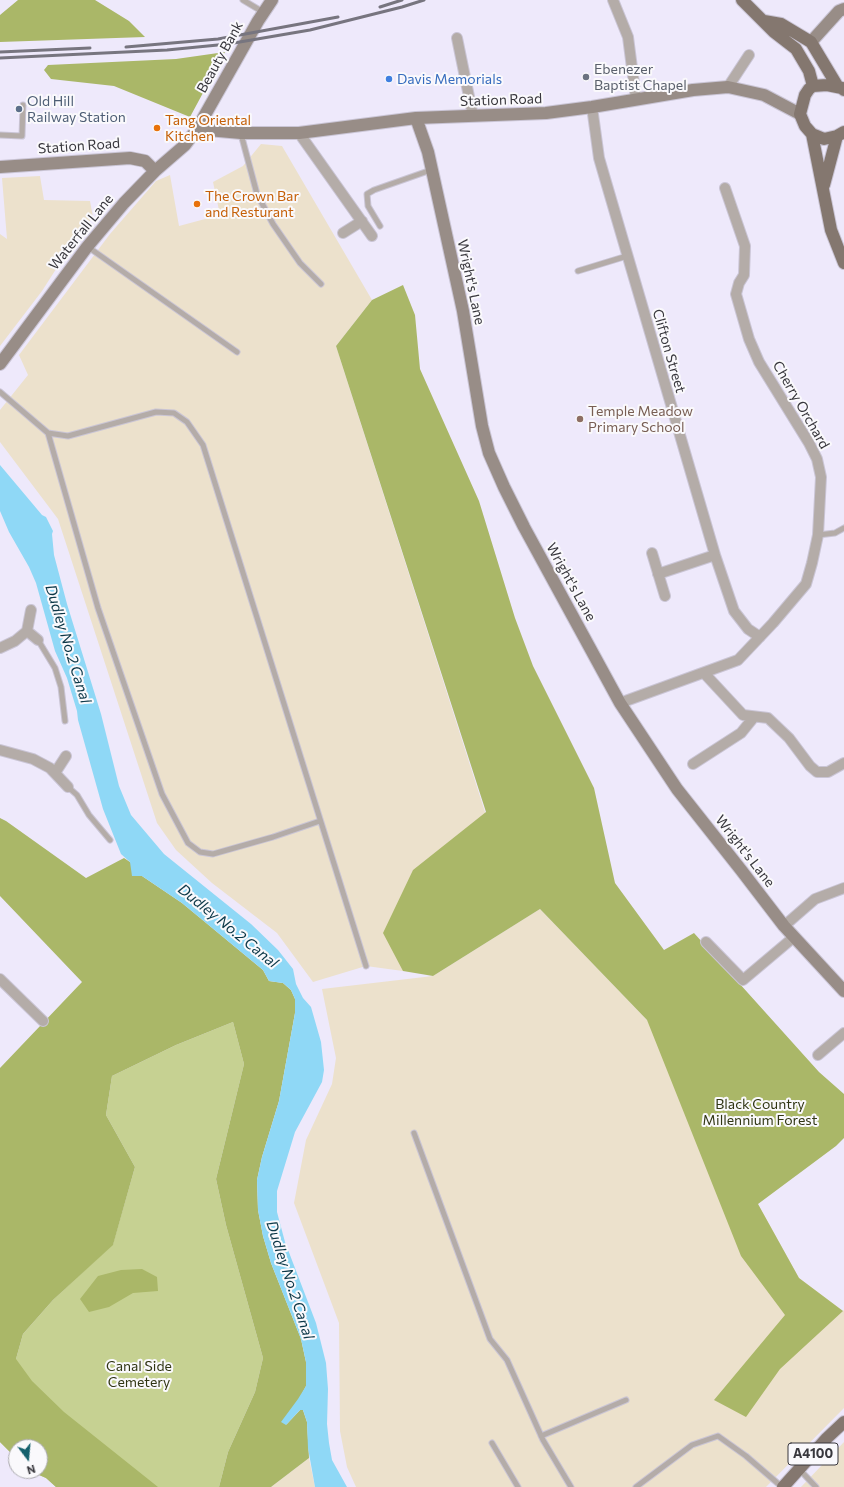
<!DOCTYPE html>
<style>
body{margin:0}
#map{position:relative;width:844px;height:1487px;overflow:hidden;background:#eee9fb;font-family:Commissioner,sans-serif}
canvas{display:block}
.north{position:absolute;left:8px;top:1439px;width:40px;height:40px;box-sizing:border-box;background:#faf9fc;border:1px solid #acabb0;border-radius:50%;rotate:164deg;font-size:11px;font-weight:700;line-height:16px;text-align:center;color:#38373d}
.north::after{content:'';display:block;margin:auto;width:14px;height:18px;background:#14606d;clip-path:polygon(50% 0,100% 100%,50% 72%,0 100%)}
</style>
<div id="map">
<canvas width="844" height="1487"></canvas>
<div class="north">N</div>
</div>
<script>
const g = document.querySelector('canvas').getContext('2d');
g.lineJoin = 'round';
function fillPath(path, color) {
  g.fillStyle = color;
  g.fill(path, 'evenodd');
}
function poly(rows) {
  const path = new Path2D();
  for (const r of rows) {
    path.moveTo(r[0], r[1]);
    for (let i = 2; i < r.length; i += 2) path.lineTo(r[i], r[i + 1]);
  }
  return path;
}
function trace(path, color, width, dash) {
  g.strokeStyle = color;
  g.lineWidth = width;
  g.lineCap = dash ? 'butt' : 'round';
  g.setLineDash(dash || []);
  g.stroke(path);
}
function label(font, color, halo, rows, align = 'center') {
  g.font = font + ' Commissioner,sans-serif';
  g.lineWidth = 4;
  g.setLineDash([]);
  g.textBaseline = 'middle';
  g.strokeStyle = halo;
  g.fillStyle = color;
  for (const [text, x, y, turn = 0] of rows) {
    g.save();
    g.translate(x, y);
    g.rotate((+turn || 0) * Math.PI / 180);
    g.textAlign = isNaN(turn) ? turn : align;
    if (halo) g.strokeText(text, 0, 0);
    g.fillText(text, 0, 0);
    g.restore();
  }
}
const industrial = poly([
 [261,144,282,146,372,300,336,346,508,884,432,944,403,971,366,966,313,982,277,933,212,883,176,850,157,823,58,519,0,442,0,410,28,375,19,355,110,234,156,181,170,175,179,226,220,215,213,182,243,166],
 [40,176,44,200,90,201,93,217,74,241,42,291,0,346,0,234,7,239,2,178],
 [540,909,647,1020,758,1204,799,1278,843,1311,844,1310,844,1408,766,1487,356,1487,347,1467,340,1431,339,1323,294,1203,306,1140,332,1084,336,1058,322,989,433,976],
 [844,1441,844,1487,801,1487,844,1442],
 [309,1458,315,1487,271,1487]
]);
const green = poly([
 [233,1022,244,1064,216,1179,226,1225,263,1358,255,1392,228,1452,219,1487,56,1487,46,1478,30,1471,40,1471,40,1447,16,1447,16,1458,0,1442,16,1359,23,1334,53,1300,113,1244,135,1167,106,1115,112,1076,176,1045]
]);
const forest = poly([
 [18,0,95,0,129,21,145,37,0,42,0,15],
 [225,52,190,117,114,86,51,79,44,70,48,65,176,59],
 [403,285,415,315,420,369,479,501,515,618,533,666,594,788,615,883,664,950,694,933,819,1072,844,1094,844,1138,836,1146,758,1204,799,1278,843,1311,780,1369,746,1417,714,1400,785,1315,741,1256,647,1020,540,909,433,976,403,971,383,933,413,870,486,812,336,346,372,300],
 [0,818,6,821,86,878,124,858,130,862,142,876,182,903,263,970,269,981,283,983,291,990,295,999,295,1013,279,1101,262,1157,257,1180,258,1210,263,1236,271,1263,301,1339,306,1362,306,1386,286,1425,300,1410,303,1410,307,1422,309,1458,271,1487,219,1487,228,1452,255,1392,263,1358,226,1225,216,1179,244,1064,233,1022,176,1045,112,1076,106,1115,135,1167,113,1245,53,1300,23,1334,16,1359,32,1381,64,1412,158,1487,56,1487,46,1478,30,1471,40,1471,40,1447,16,1447,16,1458,0,1442,0,1068,82,982,0,896],
 [142,1269,157,1277,158,1291,133,1293,109,1307,89,1312,80,1299,98,1276,121,1270]
]);
const water = poly([
 [0,465,42,515,46,517,53,531,52,534,54,555,67,604,101,714,119,786,131,815,164,854,251,924,278,950,293,969,296,984,303,998,311,1007,321,1042,324,1070,322,1082,295,1132,277,1191,277,1212,285,1242,316,1323,326,1363,328,1389,327,1424,329,1443,332,1460,347,1487,315,1487,308,1448,307,1422,303,1410,300,1410,286,1425,281,1422,298,1399,306,1386,306,1362,301,1339,271,1263,263,1236,258,1210,257,1180,262,1157,279,1101,295,1013,295,999,291,990,283,983,269,981,263,970,182,903,142,876,132,876,130,862,121,854,103,809,78,720,77,711,67,678,55,651,36,583,29,567,9,532,0,511]
]);
const lane = poly([
 [243,0,263,12],
 [241,134,257,194,273,224,300,263,321,284],
 [0,135,22,136,23,105],
 [380,226,368,206,367,194,374,190,431,170],
 [88,247,237,352],
 [578,271,627,256],
 [0,392,48,433,68,436,156,412,174,413,187,422,203,445,366,966],
 [48,433,98,608,162,794,188,843,200,852,213,854,273,837,320,821],
 [818,535,835,533,844,528],
 [38,640,55,668,61,687,65,721],
 [68,787,77,795,89,815,110,840],
 [414,1133,490,1339,507,1360,543,1440,571,1487],
 [541,1436,626,1400],
 [492,1443,518,1487],
 [799,1469,816,1487],
 [636,1487,692,1445,718,1436,746,1456,782,1487]
]);
const street = poly([
 [613,0,628,37,636,99],
 [457,38,473,116],
 [728,87,749,55],
 [592,107,599,158,715,555,734,611,748,629,760,637],
 [299,133,372,236],
 [343,233,362,221],
 [652,553,665,596],
 [658,574,715,555],
 [31,610,27,631,38,640],
 [0,648,15,641,27,631],
 [704,673,743,715,768,718,789,738,810,766,817,772,828,772,844,763],
 [620,703,738,660,773,623,806,584,812,563,818,535,821,477,817,459,809,443,759,362,749,339,736,294,739,283,744,275,745,246,725,188],
 [0,750,33,759,50,768,68,787],
 [693,764,741,733,754,717],
 [55,773,66,756],
 [784,926,815,899,844,888],
 [706,942,743,980,794,937],
 [0,979,43,1021],
 [818,1055,844,1033]
]);
const secondary = poly([
 [811,42,839,11,844,9],
 [416,118,428,152,463,311,482,426,489,453,504,487,524,527,620,703,677,789,741,870,784,926,844,991],
 [197,129,241,133,299,133,416,118,546,113,592,107,693,90,728,87,764,95,800,114],
 [0,167,130,158,145,161,155,171],
 [0,364,87,247,124,203,155,171,185,145,197,129,258,21,272,0]
]);
const primary = poly([
 [742,0,774,32,796,49,809,71,813,86],
 [764,21,781,24,811,42,838,87],
 [844,90,842,88,827,85,813,86,809,89,805,95,800,114,805,126,812,134,824,139,837,136,844,132],
 [812,134,831,230,844,263],
 [824,185,837,136],
 [783,1487,827,1438,844,1422]
]);
const rail = poly([
 [380,7,402,0],
 [126,47,218,39,338,17],
 [0,52,90,48],
 [0,58,167,50,228,44,310,30,402,7,424,0]
]);
const markers = [
 [586,77,4,"#6b7280"],
 [389,79,4,"#3f7fe0"],
 [19,109,4,"#5c6f8a"],
 [157,128,4,"#e8710a"],
 [197,204,4,"#e8710a"],
 [580,419,4,"#8d6e63"]
];
const shields = [
 [813,1454,50]
];
const shieldNames = [
 ["A4100",813,1454]
];
const streetNames = [
 ["Beauty Bank",220,57,-61],
 ["Station Road",501,100,-2],
 ["Station Road",79,146,-4],
 ["Waterfall Lane",81,232,-51],
 ["Wright's Lane",471,282,78],
 ["Clifton Street",669,351,74],
 ["Cherry Orchard",801,405,60],
 ["Wright's Lane",571,582,61],
 ["Wright's Lane",745,851,52]
];
const worshipNames = [
 ["Ebenezer",594,69],
 ["Baptist Chapel",594,85]
];
const shopNames = [
 ["Davis Memorials",397,79]
];
const serviceNames = [
 ["Old Hill",27,101],
 ["Railway Station",27,117]
];
const foodNames = [
 ["Tang Oriental",165,120],
 ["Kitchen",165,136],
 ["The Crown Bar",205,196],
 ["and Resturant",205,212]
];
const educationNames = [
 ["Temple Meadow",588,411],
 ["Primary School",588,427]
];
const parkNames = [
 ["Black Country",760,1104],
 ["Millennium Forest",760,1120],
 ["Canal Side",139,1366],
 ["Cemetery",139,1382]
];
const waterNames = [
 ["Dudley No.2 Canal",68,644,73],
 ["Dudley No.2 Canal",228,926,39],
 ["Dudley No.2 Canal",290,1280,72]
];
fillPath(industrial, '#ece1cc');
fillPath(green, '#c6d192');
fillPath(forest, '#aab768');
fillPath(water, '#8fd8f6');
trace(lane, '#cac5d5', 7);
trace(street, '#cac5d5', 12);
trace(secondary, '#cac5d5', 14);
trace(primary, '#cac5d5', 14);
trace(lane, '#b4aca8', 5);
trace(street, '#b4aca8', 10);
trace(secondary, '#988d87', 12);
trace(primary, '#84776f', 12);
trace(rail, '#77757f', 3);
for (const [x, y, r, color] of markers) {
  const dot = new Path2D();
  dot.arc(x, y, r, 0, 2 * Math.PI);
  g.fillStyle = color;
  g.fill(dot);
  trace(dot, '#faf9fc', 1.5);
}
for (const [x, y, w] of shields) {
  const box = new Path2D();
  box.roundRect(x - w / 2, y - 11, w, 22, 3);
  g.fillStyle = '#faf9fc';
  g.fill(box);
  trace(box, '#38373d', 1);
}
label('bold 13px', '#38373d', null, shieldNames);
label('14px', '#38373d', '#faf9fc', streetNames);
label('14px', '#5b616d', '#faf9fc', worshipNames, 'left');
label('14px', '#366cbe', '#faf9fc', shopNames, 'left');
label('14px', '#4e5e75', '#faf9fc', serviceNames, 'left');
label('14px', '#c56008', '#faf9fc', foodNames, 'left');
label('14px', '#785e54', '#faf9fc', educationNames, 'left');
label('14px', '#313614', '#faf9fc', parkNames);
label('italic 15px', '#0c3848', '#faf9fc', waterNames);
</script>
